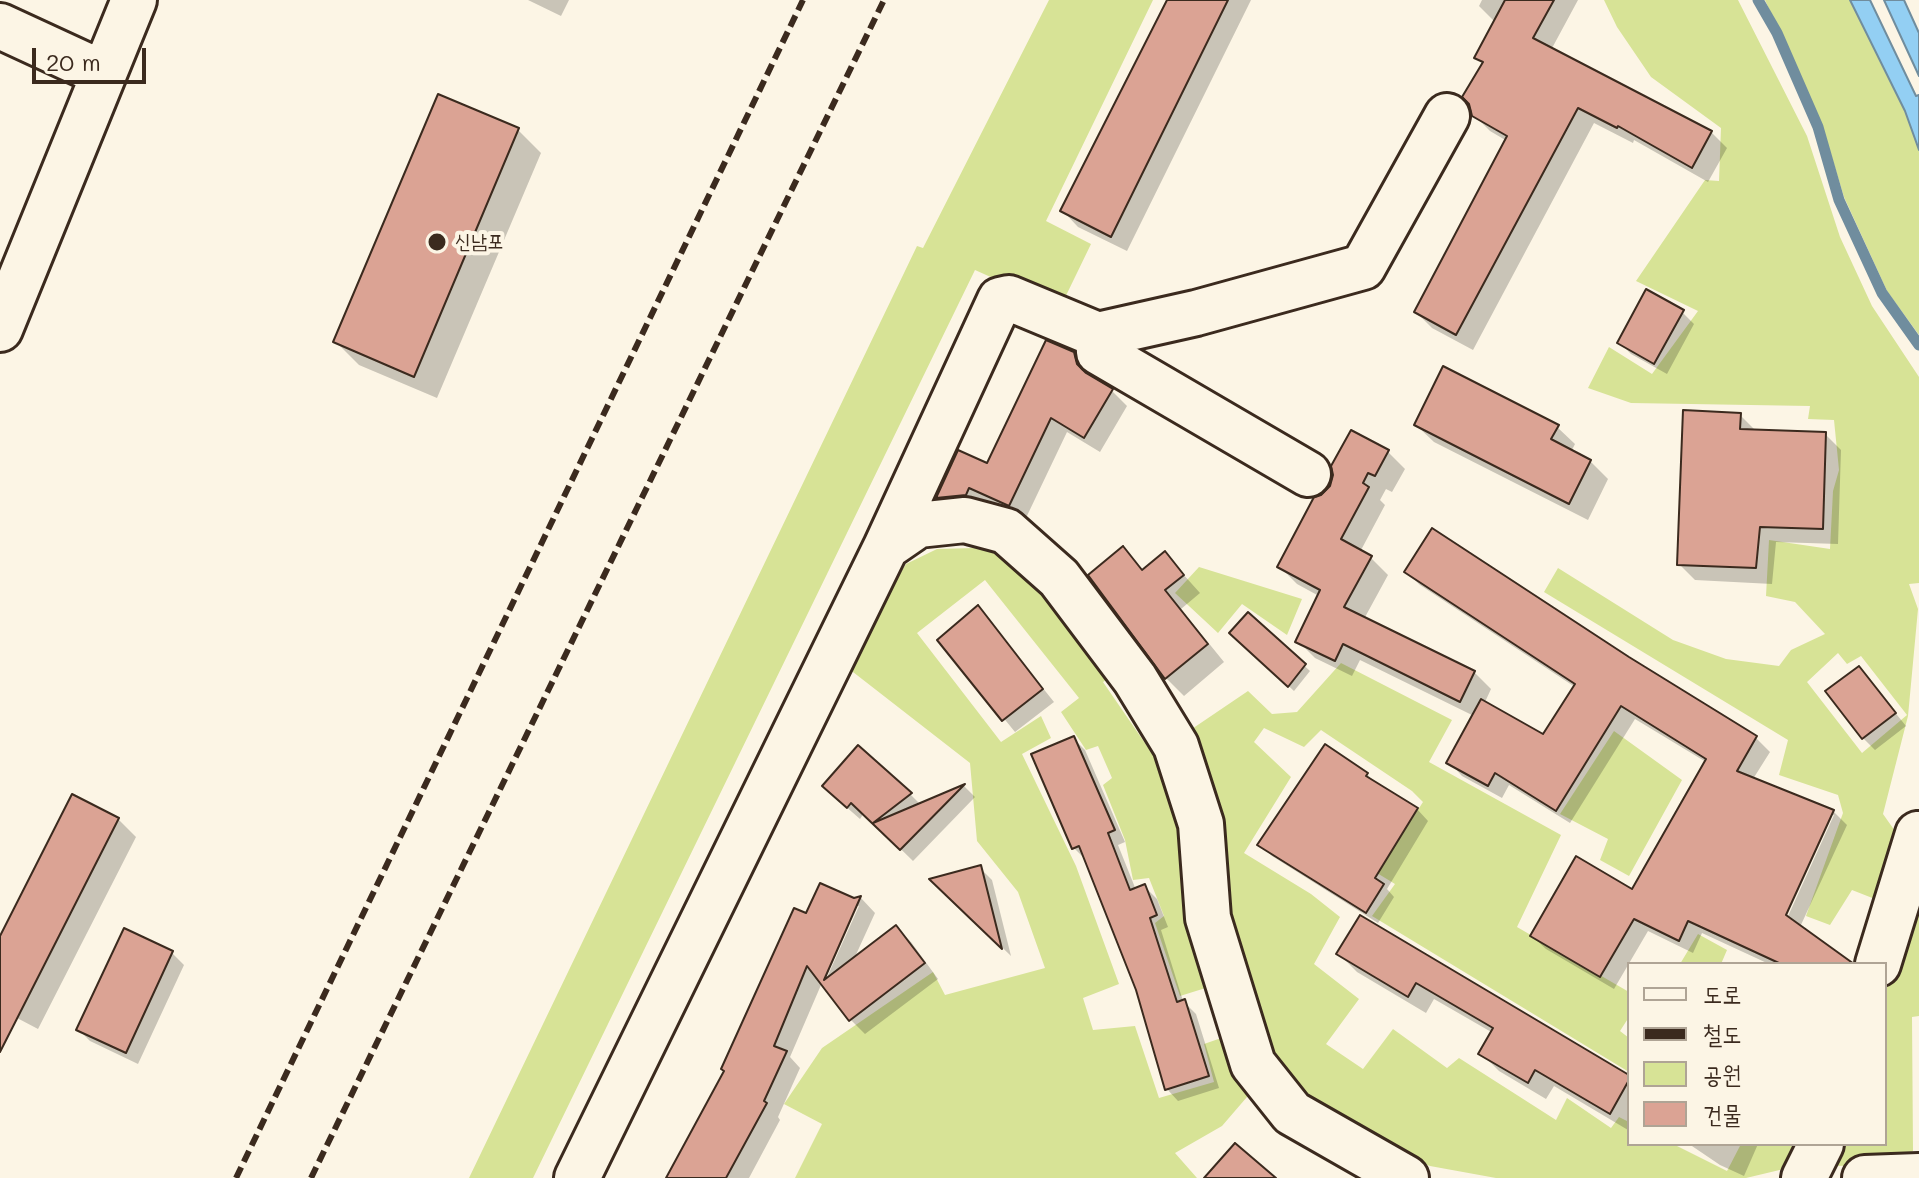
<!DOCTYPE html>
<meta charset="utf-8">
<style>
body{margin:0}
#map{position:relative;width:1919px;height:1178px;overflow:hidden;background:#fcf5e5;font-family:Mali,"Poor Story",sans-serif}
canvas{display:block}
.legend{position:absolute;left:1627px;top:962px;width:260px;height:184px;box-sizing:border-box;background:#fcf5e5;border:2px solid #afa495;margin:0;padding:10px 14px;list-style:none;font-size:24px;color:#3b2a1e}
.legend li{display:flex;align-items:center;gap:16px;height:40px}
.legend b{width:40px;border:2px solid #afa495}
.scale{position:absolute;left:32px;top:48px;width:114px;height:36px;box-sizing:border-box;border:4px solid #3b2a1e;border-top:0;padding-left:10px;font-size:24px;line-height:28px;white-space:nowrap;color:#3b2a1e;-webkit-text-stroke:6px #fcf5e5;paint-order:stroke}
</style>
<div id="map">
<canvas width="1919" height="1178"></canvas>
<ul class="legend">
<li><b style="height:10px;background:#fcf5e5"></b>도로</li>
<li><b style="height:10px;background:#3b2a1e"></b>철도</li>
<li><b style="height:22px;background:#d7e396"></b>공원</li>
<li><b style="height:22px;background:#dba394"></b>건물</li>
</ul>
<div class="scale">20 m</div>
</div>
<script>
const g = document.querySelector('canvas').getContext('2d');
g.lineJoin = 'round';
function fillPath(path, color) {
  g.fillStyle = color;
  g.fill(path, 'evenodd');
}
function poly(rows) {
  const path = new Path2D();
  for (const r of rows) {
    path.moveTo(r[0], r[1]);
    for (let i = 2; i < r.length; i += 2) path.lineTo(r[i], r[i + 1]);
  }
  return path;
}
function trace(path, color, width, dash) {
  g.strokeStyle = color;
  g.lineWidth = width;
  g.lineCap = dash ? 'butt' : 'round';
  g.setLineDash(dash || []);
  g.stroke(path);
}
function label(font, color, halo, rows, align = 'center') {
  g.font = font + ' Mali,"Poor Story",sans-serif';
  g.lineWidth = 8;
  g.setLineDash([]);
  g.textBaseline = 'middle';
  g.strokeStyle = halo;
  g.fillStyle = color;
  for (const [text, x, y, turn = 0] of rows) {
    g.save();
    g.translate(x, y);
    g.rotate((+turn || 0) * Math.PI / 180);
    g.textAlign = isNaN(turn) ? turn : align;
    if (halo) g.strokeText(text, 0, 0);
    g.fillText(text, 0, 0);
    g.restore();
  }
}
const green = poly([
 [1049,0,1153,0,1046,221,1091,244,1060,308,975,270,533,1178,469,1178,917,246,923,248],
 [1604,0,1738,0,1807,136,1840,237,1872,306,1919,377,1919,583,1909,584,1918,609,1908,716,1883,814,1902,841,1880,901,1852,890,1830,925,1806,916,1843,813,1838,795,1779,775,1788,740,1544,592,1558,568,1673,640,1726,659,1779,666,1791,650,1825,634,1795,602,1766,596,1769,540,1830,549,1833,491,1839,470,1834,420,1808,419,1810,406,1631,403,1588,388,1609,347,1652,374,1698,311,1636,281,1705,180,1719,181,1721,128,1651,77,1617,27],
 [1838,653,1847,664,1861,656,1907,715,1862,753,1807,682],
 [1765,0,1850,0,1905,111,1919,150,1919,335,1887,291,1844,197,1822,125],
 [975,548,1013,557,1113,675,1103,682,1160,765,1187,831,1212,986,1180,996,1155,923,1164,916,1149,878,1133,880,1125,840,1103,785,1112,778,1098,746,1086,750,1061,712,1079,698,985,580,917,633,1001,742,1041,716,1051,738,1022,754,1076,866,1119,984,1083,998,1093,1030,1135,1026,1159,1098,1214,1082,1204,1044,1227,1036,1253,1090,1222,1126,1175,1153,1197,1178,795,1178,822,1124,784,1104,822,1048,933,972,945,995,1045,968,1018,892,977,841,970,763,844,665,906,564,937,549],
 [1199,567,1302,599,1287,635,1242,604,1218,633,1175,593],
 [1341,663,1452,720,1429,762,1561,835,1517,927,1629,992,1629,1017,1620,1031,1629,1038,1629,1072,1372,916,1395,884,1377,873,1423,802,1412,791,1321,730,1304,747,1264,728,1254,742,1291,777,1244,853,1311,894,1340,917,1314,964,1359,999,1326,1044,1363,1069,1393,1029,1447,1068,1459,1058,1556,1120,1567,1098,1611,1128,1619,1117,1629,1122,1629,1144,1673,1144,1727,1171,1741,1144,1804,1144,1788,1168,1746,1178,1496,1178,1430,1166,1364,1141,1280,1082,1224,925,1183,735,1248,691,1272,714,1297,712],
 [1614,731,1682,780,1629,876,1600,860,1608,839,1560,814],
 [1919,886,1919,1016,1912,1017,1913,1151,1891,1165,1831,1166,1832,1144,1885,1144,1885,990,1904,921],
 [1698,934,1727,950,1721,964,1680,964]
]);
const water = poly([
 [1850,0,1870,0,1916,96,1919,95,1919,150,1905,111,1850,0],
 [1884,0,1904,0,1919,33,1919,76,1884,0]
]);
const shadow = poly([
 [528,0,569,0,561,16],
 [1168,0,1251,0,1127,251,1078,227,1063,211],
 [1482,0,1578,0,1551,50,1711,132,1727,148,1708,182,1634,140,1633,143,1594,123,1473,350,1432,328,1416,312,1507,141,1490,131,1474,115,1484,65,1476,57,1495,22,1479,6],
 [439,96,518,130,541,153,437,398,359,365,336,342],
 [1682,312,1694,324,1667,374,1631,354,1619,342],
 [1073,354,1089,370,1091,379,1111,390,1127,406,1100,452,1067,432,1025,520,985,502,981,510,954,513,939,498,988,466],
 [1740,415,1757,432,1825,434,1841,450,1838,544,1776,542,1772,584,1695,580,1679,564],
 [1416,425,1557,427,1575,444,1571,452,1590,461,1608,479,1588,520,1434,442],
 [1388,452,1405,469,1392,492,1386,489,1380,500,1385,505,1360,552,1371,558,1388,575,1364,619,1474,672,1491,689,1485,702,1544,737,1575,687,1420,585,1406,572,1628,659,1756,738,1770,752,1753,779,1833,811,1847,825,1800,927,1851,964,1769,964,1702,933,1693,953,1648,931,1614,989,1546,949,1532,936,1633,891,1706,762,1635,719,1570,823,1509,785,1502,798,1462,776,1449,762,1474,716,1360,660,1352,676,1315,658,1298,641,1319,596,1297,584,1280,567],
 [1830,815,1834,815,1784,925,1780,923],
 [1123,549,1144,571,1165,554,1200,593,1181,609,1224,662,1184,696,1166,678,1091,576],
 [978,607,1054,702,1015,732,940,640],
 [1248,614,1310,671,1294,691,1232,633],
 [1859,668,1906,726,1875,750,1863,738],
 [1073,738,1085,750,1125,842,1118,845,1136,890,1145,887,1157,899,1168,927,1161,930,1183,1001,1196,1014,1219,1088,1178,1101,1167,1089,1137,989,1086,860,1074,848],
 [1367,774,1378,786,1417,809,1428,821,1387,889,1394,897,1378,923,1272,856,1260,844],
 [964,786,975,797,913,861,864,813,860,819,836,798,910,794,921,805],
 [118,819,136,837,38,1029,0,1009,0,941],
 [980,868,992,880,1011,956,933,880],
 [861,898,875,913,854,959,896,927,911,942,938,979,865,1034,850,1019,824,984,859,906,855,906,790,1057,800,1068,778,1117,780,1120,749,1178,669,1178,807,916],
 [1360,918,1629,1077,1628,1130,1554,1086,1546,1099,1499,1071,1481,1053,1493,1033,1434,999,1426,1013,1357,972,1339,954],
 [125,931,172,953,184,965,138,1064,90,1041,78,1029],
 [1689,1144,1758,1144,1744,1176,1720,1165]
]);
const stream = poly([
 [1758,0,1777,33,1818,127,1839,200,1882,293,1919,345]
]);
const building = poly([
 [1167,0,1228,0,1111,237,1060,211,1167,0],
 [1505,0,1554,0,1533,38,1712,131,1692,168,1618,126,1617,128,1578,108,1456,335,1414,312,1507,136,1472,116,1469,104,1462,97,1483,62,1474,58,1505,0],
 [438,94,519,128,414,377,333,342,438,94],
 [1646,289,1684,310,1654,364,1617,343,1646,289],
 [1046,340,1074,352,1077,364,1086,373,1113,389,1084,438,1051,418,1009,506,969,488,966,495,936,498,958,450,987,463,1046,340],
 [1443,366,1559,425,1551,439,1591,460,1569,504,1414,425,1443,366],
 [1683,410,1741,413,1740,429,1826,432,1823,529,1760,527,1756,568,1677,565,1683,410],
 [1351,430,1389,450,1375,476,1368,473,1363,483,1369,487,1341,539,1372,556,1344,607,1475,671,1460,702,1343,644,1335,661,1295,642,1320,590,1277,567,1314,497,1321,495,1330,486,1333,475,1331,466,1351,430],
 [1432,528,1629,657,1757,736,1737,771,1834,810,1786,915,1854,964,1781,964,1688,921,1679,941,1634,919,1600,977,1530,936,1576,856,1632,889,1706,759,1621,706,1556,811,1495,773,1488,786,1446,763,1481,699,1543,734,1575,684,1404,572,1432,528],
 [1123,546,1142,570,1165,551,1184,575,1165,590,1208,644,1165,679,1088,575,1123,546],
 [978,605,1043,689,1002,721,937,640,978,605],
 [1248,612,1306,664,1288,687,1229,633,1248,612],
 [1859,666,1896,713,1862,739,1825,691,1859,666],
 [1074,736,1115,830,1108,833,1130,890,1145,884,1157,915,1150,918,1177,1002,1185,999,1209,1076,1165,1090,1136,990,1079,846,1072,849,1031,754,1074,736],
 [1325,744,1368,773,1366,776,1418,808,1375,878,1384,884,1366,913,1257,845,1325,744],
 [858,745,912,793,873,823,965,784,900,850,851,803,847,808,822,786,858,745],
 [72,794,119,818,0,1052,0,936,72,794],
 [981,865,1002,949,929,879,981,865],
 [820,883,854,898,861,896,824,980,896,925,925,963,849,1021,807,966,774,1046,787,1051,764,1101,767,1103,726,1178,666,1178,724,1071,721,1069,794,908,806,913,820,883],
 [1360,915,1629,1075,1629,1080,1610,1114,1535,1070,1528,1083,1478,1054,1493,1028,1416,983,1408,997,1336,954,1360,915],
 [124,928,173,951,126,1053,76,1030,124,928],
 [1235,1143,1276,1178,1204,1178,1235,1143]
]);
const minor = poly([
 [1098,335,1099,352,1308,474],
 [886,547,1000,300,1009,298,1098,335,1196,313,1363,267,1447,116],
 [1878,964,1918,834],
 [577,1178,886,547,918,525,965,520,1006,531,1059,578,1135,679,1176,746,1201,824,1208,918,1253,1064,1292,1113,1406,1178],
 [1804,1178,1821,1144],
 [1865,1178,1919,1176]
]);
const major = poly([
 [0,26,104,74],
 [0,329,134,0]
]);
const rail = poly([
 [236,1178,803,0],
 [311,1178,884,0]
]);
const markers = [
 [437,242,10,"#3b2a1e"]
];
const poiNames = [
 ["신남포",455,242]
];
fillPath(green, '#d7e396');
fillPath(water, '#93cff3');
trace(water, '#708d9e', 2);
fillPath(shadow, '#0003');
trace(stream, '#708d9e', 11);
fillPath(building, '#dba394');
trace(building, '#3b2a1e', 2);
trace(minor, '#3b2a1e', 50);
trace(major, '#3b2a1e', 50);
trace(minor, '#fcf5e5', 44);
trace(major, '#fcf5e5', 44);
trace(rail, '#3b2a1e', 6, [12, 6]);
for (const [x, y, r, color] of markers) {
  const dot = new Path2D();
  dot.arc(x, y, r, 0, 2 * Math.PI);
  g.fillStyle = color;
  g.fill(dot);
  trace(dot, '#fcf5e5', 3);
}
label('20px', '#3b2a1e', '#fcf5e5', poiNames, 'left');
</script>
